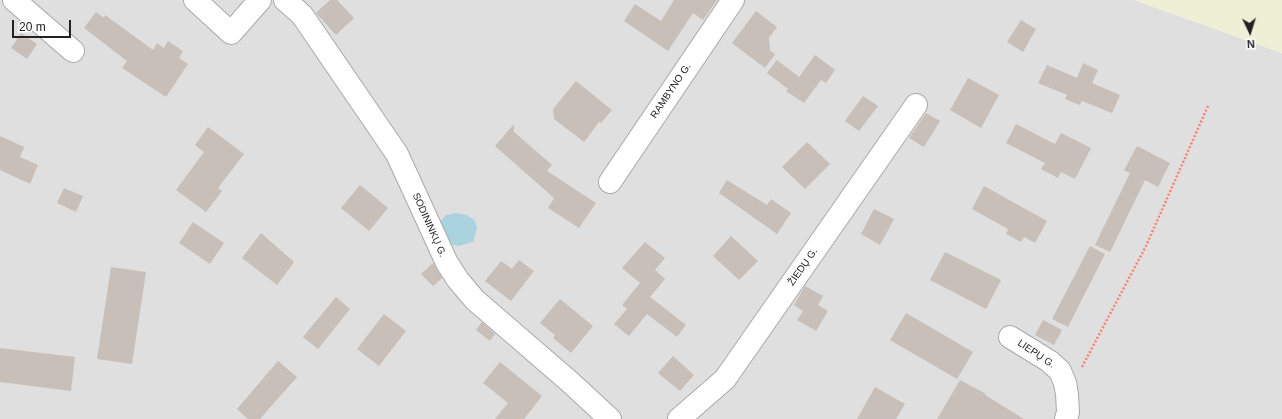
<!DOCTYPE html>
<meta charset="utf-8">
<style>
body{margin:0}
#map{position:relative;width:1282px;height:419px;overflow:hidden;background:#f2efe9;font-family:Arial,sans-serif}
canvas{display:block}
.north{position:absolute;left:1230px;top:12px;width:40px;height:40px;-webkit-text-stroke:3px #fff;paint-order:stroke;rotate:176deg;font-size:11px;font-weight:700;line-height:16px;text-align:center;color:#222}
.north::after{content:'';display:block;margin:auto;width:14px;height:18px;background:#222;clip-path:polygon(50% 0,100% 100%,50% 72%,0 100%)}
.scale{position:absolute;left:12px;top:20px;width:59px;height:18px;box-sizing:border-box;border:2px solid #222;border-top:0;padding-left:5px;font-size:12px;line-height:14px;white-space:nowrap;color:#222;-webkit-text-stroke:3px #fff;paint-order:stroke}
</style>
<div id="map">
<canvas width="1282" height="419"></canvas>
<div class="north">N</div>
<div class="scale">20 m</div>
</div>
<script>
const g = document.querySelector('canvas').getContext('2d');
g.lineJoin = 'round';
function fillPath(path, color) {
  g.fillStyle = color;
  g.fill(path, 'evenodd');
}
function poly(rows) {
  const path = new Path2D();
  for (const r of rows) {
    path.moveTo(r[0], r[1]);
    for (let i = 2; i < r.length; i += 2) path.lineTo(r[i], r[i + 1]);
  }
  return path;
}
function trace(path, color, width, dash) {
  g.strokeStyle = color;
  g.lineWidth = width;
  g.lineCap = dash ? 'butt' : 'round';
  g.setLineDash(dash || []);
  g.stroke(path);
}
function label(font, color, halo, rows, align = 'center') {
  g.font = font + ' Arial,sans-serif';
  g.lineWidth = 4;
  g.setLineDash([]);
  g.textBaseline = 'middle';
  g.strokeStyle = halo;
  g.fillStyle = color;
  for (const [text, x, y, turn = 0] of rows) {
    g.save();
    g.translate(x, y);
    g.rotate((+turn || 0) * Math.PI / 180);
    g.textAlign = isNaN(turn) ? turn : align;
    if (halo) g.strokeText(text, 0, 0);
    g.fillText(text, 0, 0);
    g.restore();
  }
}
const residential = poly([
 [0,0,1134,0,1282,53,1282,419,0,419]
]);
const farmland = poly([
 [1134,0,1282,0,1282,53]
]);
const water = poly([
 [456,213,467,215,475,221,477,229,473,242,459,246,445,243,440,222,446,215]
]);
const building = poly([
 [330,0,337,0,354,18,336,35,316,13],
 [674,0,717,0,703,20,693,13,668,51,624,21,635,4,661,21],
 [756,11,777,27,769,38,770,51,775,54,765,68,732,43],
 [96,12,104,18,105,15,153,50,157,43,164,48,168,41,183,51,179,58,188,64,166,97,122,68,127,61,84,28],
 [1021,20,1036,29,1023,52,1007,42],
 [21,33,37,44,27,59,11,48],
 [815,55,835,70,826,83,821,80,804,103,786,91,788,89,767,73,777,60,799,77],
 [1083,63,1098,70,1092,83,1120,95,1112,113,1082,101,1080,105,1065,99,1067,95,1038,83,1047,65,1077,78],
 [968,78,999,95,981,128,950,110],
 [576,81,612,110,601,123,599,122,584,142,554,119,553,109],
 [863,96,878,106,859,131,845,121],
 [926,113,940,121,924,147,909,138],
 [514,124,514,132,552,165,547,171,596,203,579,228,548,208,554,198,495,146],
 [1016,124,1055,144,1061,133,1091,148,1075,179,1061,172,1058,178,1041,169,1045,163,1006,143],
 [208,127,244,154,218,188,222,191,206,212,176,190,204,152,195,145],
 [0,136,24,147,20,157,38,165,30,184,0,170],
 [807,142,830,164,805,189,782,167],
 [1137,146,1170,163,1158,187,1145,180,1110,252,1095,245,1130,173,1124,170],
 [727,180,767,205,771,199,791,213,777,234,719,193],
 [360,185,388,208,369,231,341,208],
 [984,186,1047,221,1035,243,1024,237,1021,242,1006,234,1008,229,972,209],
 [64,188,83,196,76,212,57,203],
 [874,209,894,219,880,245,861,234],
 [193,222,224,243,210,264,179,243],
 [261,233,294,262,277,285,242,258],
 [731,236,758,261,739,280,713,256],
 [645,242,665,258,655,270,665,279,650,297,686,325,677,337,647,314,629,336,614,324,627,309,622,305,640,283,622,268],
 [1090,246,1105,254,1068,327,1052,319],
 [945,252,1001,280,986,309,930,280],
 [519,260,534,271,511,301,485,281,501,261,512,269],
 [433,263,442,278,433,286,421,274],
 [111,267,146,272,132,364,97,359],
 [805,286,823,296,818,305,828,311,816,331,797,320,803,311,794,305],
 [336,297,350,309,318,349,303,337],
 [560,299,593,326,571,353,553,338,555,335,540,323],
 [906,313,973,352,957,379,890,340],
 [384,314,406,331,379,366,357,349],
 [1043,320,1062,330,1054,345,1035,335],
 [482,322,495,334,490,341,476,330],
 [0,348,75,357,71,391,0,382],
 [673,356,694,375,680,391,658,373],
 [278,361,297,377,260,419,248,419,237,409],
 [500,362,542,396,524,419,495,419,508,403,483,383],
 [960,380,986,394,985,395,1024,419,937,419],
 [875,387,905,404,896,419,857,419]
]);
const path = poly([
 [1082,367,1146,246,1208,106]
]);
const minor = poly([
 [14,0,73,51],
 [195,0,231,33,260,0],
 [285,0,302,15,397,154,447,263,458,280,475,300,570,382,610,419],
 [610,182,733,0],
 [1010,337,1049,361,1060,371,1065,383,1067,394,1068,412,1066,419],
 [679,419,725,379,916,105]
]);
const streetNames = [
 ["RAMBYNO G.",671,91,-56],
 ["SODININKŲ G.",429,225,66],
 ["ŽIEDŲ G.",803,267,-55],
 ["LIEPŲ G.",1036,354,34]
];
fillPath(residential, '#e0dfdf');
fillPath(farmland, '#eef0d5');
fillPath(water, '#aad3df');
fillPath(building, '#c7bfb8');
trace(minor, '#a9a9a9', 24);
trace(path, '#fa8072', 2.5, [2, 2]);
trace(minor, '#fff', 22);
label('10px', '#222', '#fff', streetNames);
</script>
